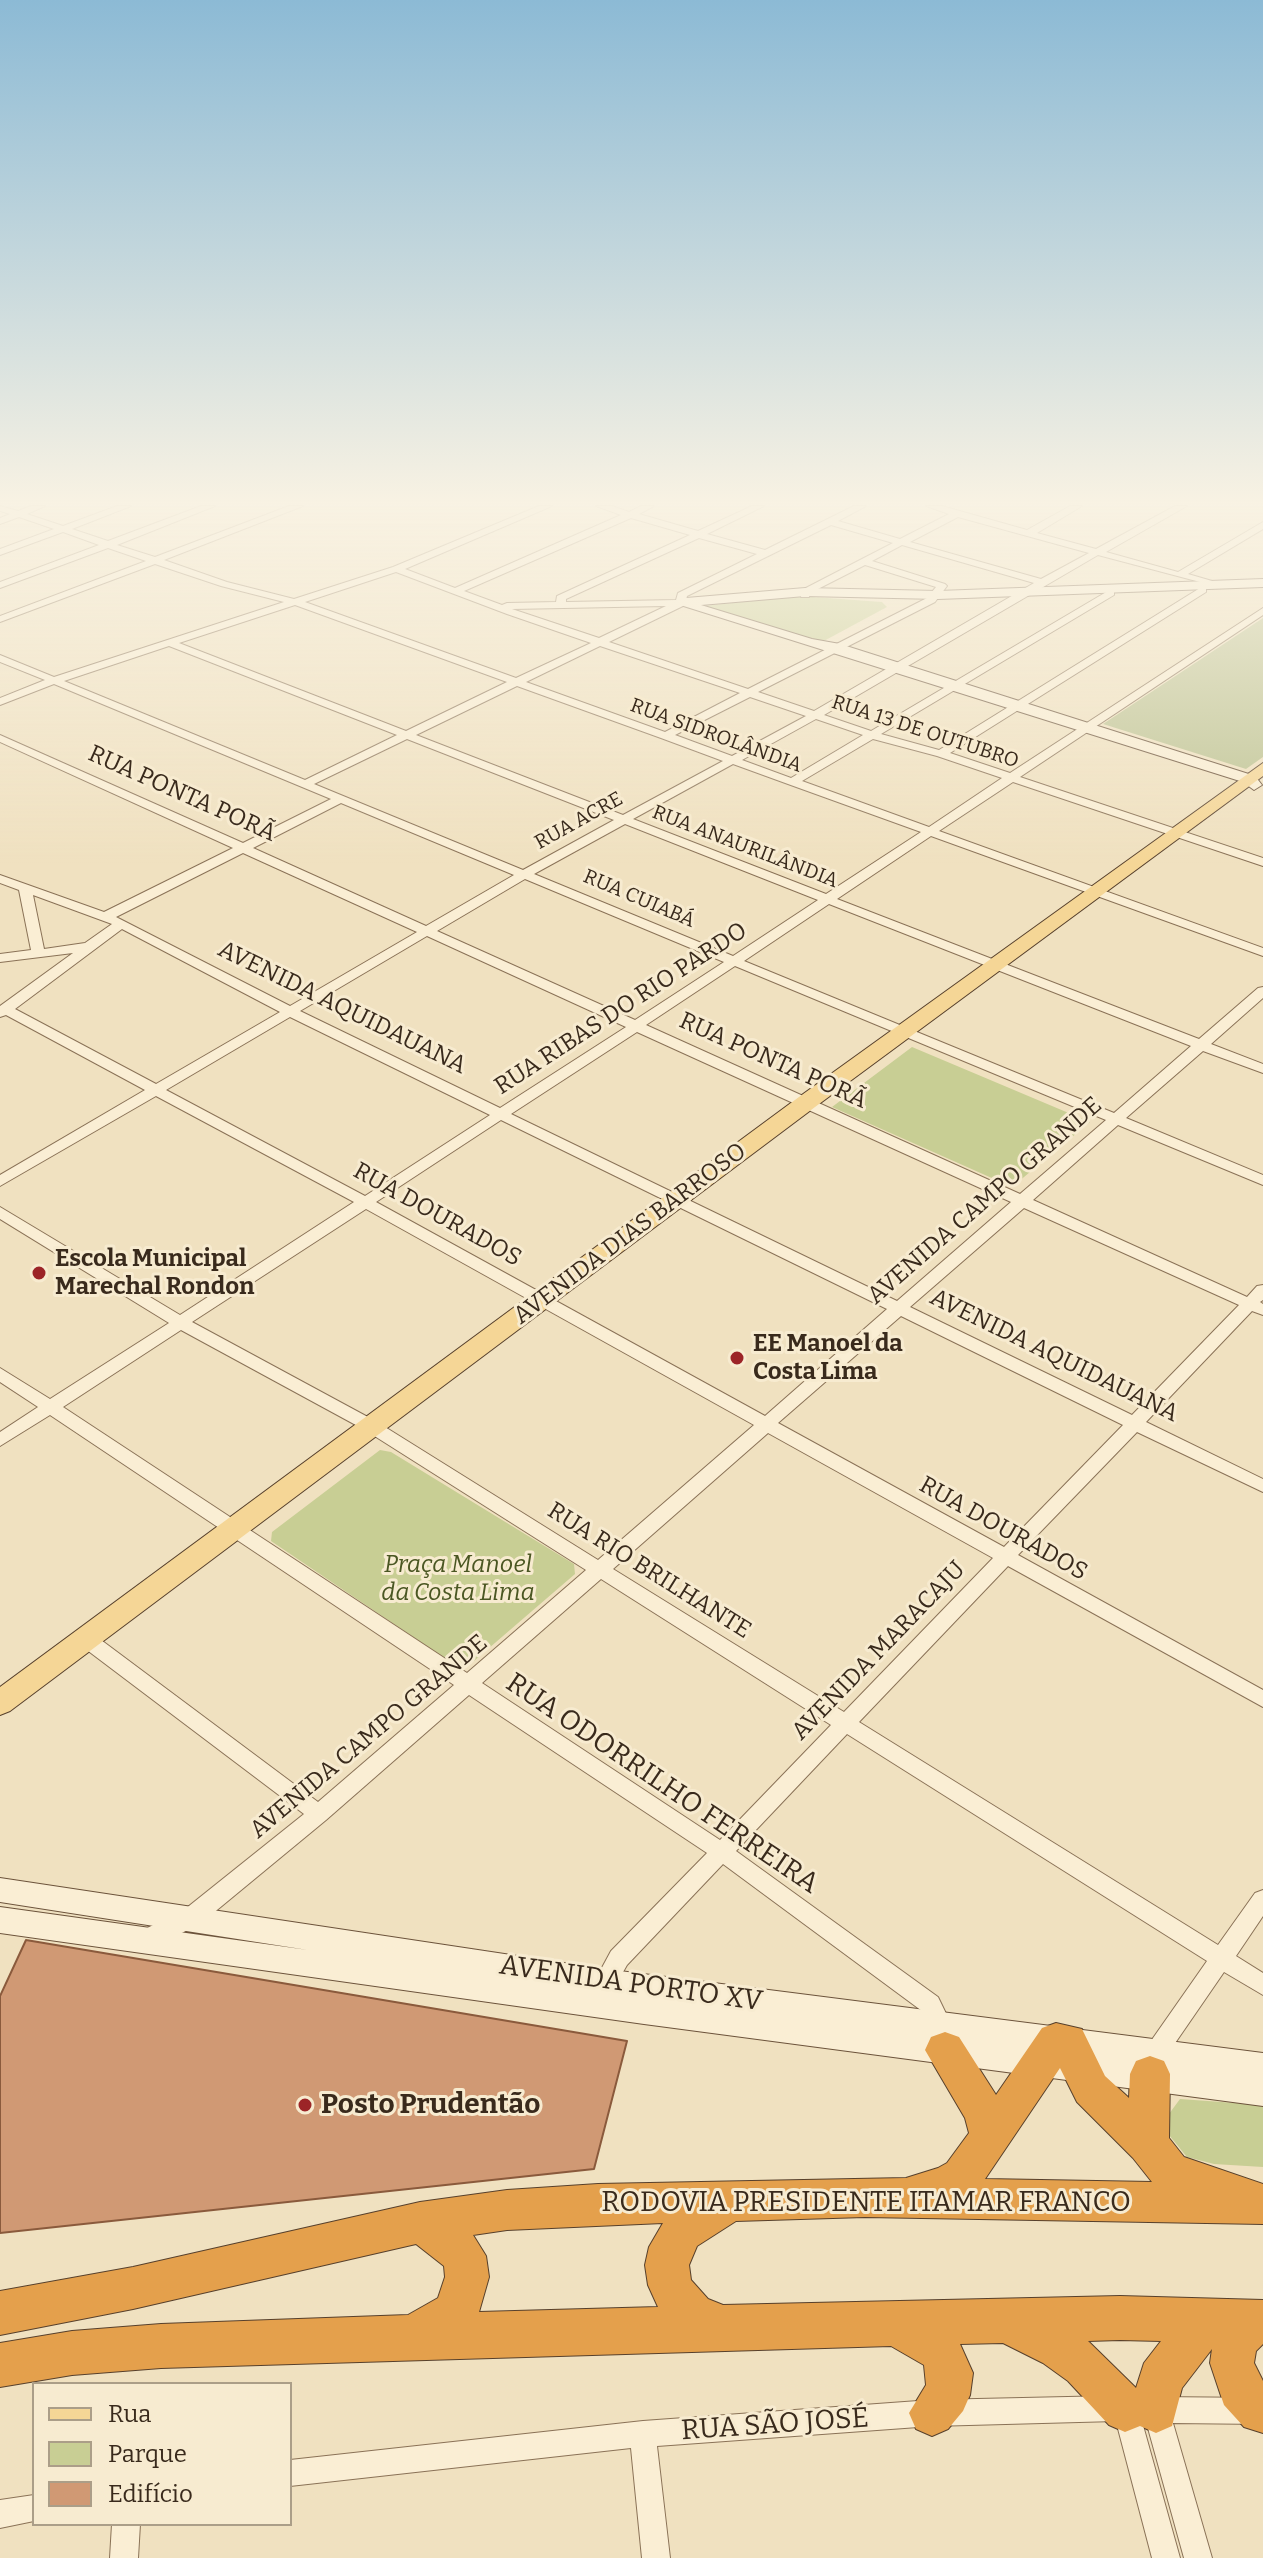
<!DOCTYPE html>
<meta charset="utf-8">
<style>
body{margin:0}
#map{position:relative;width:1263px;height:2558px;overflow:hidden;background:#f0e1c0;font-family:Bitter,serif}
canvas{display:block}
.legend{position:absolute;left:32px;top:2382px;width:260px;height:144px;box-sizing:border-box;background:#f7ebd0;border:2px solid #ab9e88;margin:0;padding:10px 14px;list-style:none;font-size:24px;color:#392a1c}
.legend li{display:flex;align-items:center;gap:16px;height:40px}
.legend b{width:40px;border:2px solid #ab9e88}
</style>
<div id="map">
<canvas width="1263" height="2558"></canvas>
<ul class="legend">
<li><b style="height:10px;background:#f5d696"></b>Rua</li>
<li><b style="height:22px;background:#c8ce94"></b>Parque</li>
<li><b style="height:22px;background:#d09974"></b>Edifício</li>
</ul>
</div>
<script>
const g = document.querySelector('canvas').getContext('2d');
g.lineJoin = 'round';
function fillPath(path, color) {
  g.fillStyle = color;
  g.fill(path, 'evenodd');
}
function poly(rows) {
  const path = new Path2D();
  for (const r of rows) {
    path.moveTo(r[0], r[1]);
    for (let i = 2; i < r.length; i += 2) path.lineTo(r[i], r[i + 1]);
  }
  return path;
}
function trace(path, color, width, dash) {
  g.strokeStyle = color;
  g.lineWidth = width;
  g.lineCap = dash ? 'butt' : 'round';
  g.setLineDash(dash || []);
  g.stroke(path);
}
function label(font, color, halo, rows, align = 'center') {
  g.font = font + ' Bitter,serif';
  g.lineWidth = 6;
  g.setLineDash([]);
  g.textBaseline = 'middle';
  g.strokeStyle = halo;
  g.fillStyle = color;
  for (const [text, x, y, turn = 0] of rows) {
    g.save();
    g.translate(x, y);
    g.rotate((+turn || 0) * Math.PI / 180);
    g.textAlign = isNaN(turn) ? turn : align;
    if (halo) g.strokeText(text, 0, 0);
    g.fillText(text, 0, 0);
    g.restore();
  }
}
const green = poly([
 [800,596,882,602,887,607,822,642,703,606],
 [912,1047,1090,1122,1012,1187,832,1107],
 [380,1450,391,1452,574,1564,575,1574,474,1661,456,1666,271,1541,272,1532],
 [1180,2099,1263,2105,1263,2167,1214,2164,1187,2157,1169,2135,1166,2118]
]);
const cemetery = poly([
 [1263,618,1263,757,1246,769,1103,724]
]);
const building = poly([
 [26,1940,627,2041,594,2169,0,2233,0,1996,26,1940]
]);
const street = poly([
 [0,506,18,511,31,506,45,506,27,514,63,526,117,506,131,506,72,529,108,541,201,506,215,506,117,545,155,557,289,506,303,506,164,560,227,582,294,599,393,567,539,506,552,506,405,569,455,588,621,515,596,506,612,506,629,512,641,506,654,506,639,514,698,531,752,506,764,506,707,534,765,550,854,506,866,506,838,521,900,539,949,514,926,506,942,506,1027,530,1070,506,1082,506,1037,533,1096,549,1175,506,1187,506,1106,552,1178,572,1263,522,1263,529,1188,574,1219,583,1219,587,1098,555,824,715,871,731,1108,591,1114,591,1114,595,881,734,939,750,1200,588,1206,588,1206,592,950,753,1010,773,1263,608,1263,615,1020,777,1263,858,1263,866,1013,782,939,831,1263,948,1263,956,931,836,837,899,1199,1039,1258,988,1263,987,1263,998,1211,1044,1263,1064,1263,1073,1203,1051,1126,1118,1263,1175,1263,1185,1118,1125,1033,1200,1247,1297,1257,1286,1263,1285,1263,1300,1260,1302,1263,1304,1263,1315,1252,1311,1146,1422,1263,1479,1263,1492,1137,1432,1018,1555,1263,1690,1263,1707,1008,1566,859,1722,1218,1945,1255,1893,1263,1890,1263,1916,1236,1956,1263,1973,1263,1995,1224,1972,1160,2065,1152,2068,1144,2065,1141,2058,1144,2051,1207,1961,847,1734,736,1851,938,1997,953,2028,950,2035,942,2038,934,2035,922,2011,723,1864,627,1965,610,1995,602,1998,594,1995,591,1988,611,1951,707,1853,469,1695,326,1820,200,1924,155,1946,147,1948,139,1946,136,1939,139,1932,184,1910,304,1814,79,1644,76,1639,79,1634,86,1632,93,1634,318,1802,454,1685,50,1415,0,1446,0,1432,38,1407,0,1382,0,1368,50,1399,169,1323,0,1219,0,1207,180,1315,354,1202,156,1096,0,1186,0,1175,145,1090,6,1015,0,1017,0,1006,73,953,0,962,0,954,31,950,19,890,0,883,0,875,104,912,233,848,0,742,0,735,243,843,331,799,54,684,0,705,0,698,45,680,0,662,0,655,54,677,284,602,221,586,155,564,0,622,0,616,146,561,108,548,0,588,0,582,99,545,63,532,0,555,0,549,54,529,19,517,0,524,0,518,10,514,0,511,0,506],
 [958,517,1089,553,1041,579,910,542,958,517],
 [631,518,690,535,557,596,556,602,507,603,502,605,464,591,631,518],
 [831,525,893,543,802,590,801,597,809,597,810,593,865,565,936,587,927,598,748,689,609,642,685,605,687,596,831,525],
 [699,538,757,554,678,593,676,600,566,602,566,599,699,538],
 [902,545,1034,583,814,711,758,692,935,602,947,586,945,584,872,561,902,545],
 [396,572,507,614,591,643,516,678,305,602,396,572],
 [295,605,507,682,406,731,179,643,295,605],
 [666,606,599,638,512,609,666,606],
 [169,646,397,735,305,780,64,681,169,646],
 [600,646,740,693,665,732,526,682,600,646],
 [517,686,661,738,723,761,623,815,416,735,517,686],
 [750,697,806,716,732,756,675,735,750,697],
 [816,719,863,735,791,778,742,760,816,719],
 [407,739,614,820,523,870,314,784,407,739],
 [873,739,937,756,1002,778,929,827,802,781,873,739],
 [733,764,788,784,921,832,826,894,633,819,733,764],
 [341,803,514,875,426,926,253,848,341,803],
 [625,824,818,900,733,956,534,874,625,824],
 [243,853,417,932,290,1006,116,917,243,853],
 [525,879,724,962,635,1020,437,931,525,879],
 [33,895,112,924,85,943,44,949,33,895],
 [829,904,1191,1046,1114,1113,744,961,829,904],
 [122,929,280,1012,156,1084,15,1009,122,929],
 [427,936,626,1027,500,1108,300,1011,427,936],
 [735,966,1106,1120,1020,1194,646,1025,735,966],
 [290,1017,490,1115,365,1196,166,1090,290,1017],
 [637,1032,1011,1202,897,1301,511,1114,637,1032],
 [501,1120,887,1309,765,1416,376,1202,501,1120],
 [1024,1208,1239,1305,1132,1415,910,1307,1024,1208],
 [366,1209,754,1425,598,1560,377,1422,192,1322,366,1209],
 [901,1316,1123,1425,1004,1547,778,1423,901,1316],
 [181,1330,365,1430,586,1570,467,1673,63,1407,181,1330],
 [768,1433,993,1558,844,1712,613,1569,768,1433],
 [601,1579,831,1725,720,1840,482,1683,601,1579],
 [1113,2396,1135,2402,1139,2411,1180,2558,1152,2558,1116,2421,932,2426,657,2446,670,2558,642,2558,631,2448,290,2486,290,2460,643,2421,932,2400,1113,2396],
 [1156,2397,1263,2398,1263,2424,1173,2423,1212,2558,1184,2558,1143,2410,1147,2401,1156,2397],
 [34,2495,34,2521,0,2528,0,2500,34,2495],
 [112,2524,140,2524,138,2558,110,2558,112,2524]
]);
const secondary = poly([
 [1263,579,1263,587,938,599,805,596,701,605,812,639,840,644,1255,776,1262,785,1254,790,1243,782,674,603,686,598,805,588,938,591,1263,579],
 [0,1878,604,1969,1263,2053,1263,2106,644,2024,0,1933,0,1907,308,1950,0,1902,0,1878]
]);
const primary = poly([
 [1263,763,1263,776,815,1107,10,1711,0,1715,0,1687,799,1097,1263,763]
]);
const highway = poly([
 [1056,2023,1082,2029,1105,2076,1129,2098,1130,2074,1136,2061,1150,2056,1164,2061,1170,2074,1169,2138,1184,2157,1263,2184,1263,2224,865,2217,736,2221,697,2246,689,2265,691,2280,708,2299,723,2305,1120,2296,1263,2300,1263,2344,1256,2351,1254,2363,1263,2381,1263,2433,1244,2427,1224,2405,1210,2363,1212,2349,1182,2388,1172,2426,1156,2433,1140,2426,1125,2432,1109,2425,1068,2381,1043,2363,1003,2343,960,2344,973,2373,970,2395,963,2411,948,2429,932,2436,916,2429,909,2413,926,2385,924,2365,891,2346,161,2368,72,2375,0,2387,0,2343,72,2331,161,2324,408,2315,438,2298,445,2277,444,2266,416,2244,133,2309,0,2335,0,2291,133,2267,420,2202,507,2190,598,2184,906,2178,938,2168,947,2163,969,2133,965,2118,925,2050,931,2037,945,2032,959,2037,996,2095,1042,2028,1056,2023],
 [1060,2068,1077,2102,1133,2158,1152,2182,985,2179,1060,2068],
 [663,2223,649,2247,645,2265,648,2285,658,2307,479,2312,489,2277,486,2256,473,2235,507,2230,663,2223],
 [1088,2341,1120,2340,1161,2341,1144,2363,1136,2388,1088,2341]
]);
const markers = [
 [39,1273,8,"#9c2427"],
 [737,1358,8,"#9c2427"],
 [305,2105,8,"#9c2427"]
];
const farStreetnames = [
 ["RUA 13 DE OUTUBRO",925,732,18],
 ["RUA SIDROLÂNDIA",716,736,20],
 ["RUA ACRE",579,821,-29],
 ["RUA ANAURILÂNDIA",745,847,21],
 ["RUA CUIABÁ",639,899,23]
];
const streetNames = [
 ["RUA PONTA PORÃ",182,794,24],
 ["AVENIDA AQUIDAUANA",342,1008,26],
 ["RUA RIBAS DO RIO PARDO",621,1009,-33],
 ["RUA PONTA PORÃ",773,1061,24],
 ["AVENIDA CAMPO GRANDE",985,1201,-41],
 ["RUA DOURADOS",437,1215,29],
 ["AVENIDA DIAS BARROSO",630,1234,-37],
 ["AVENIDA AQUIDAUANA",1054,1356,26],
 ["RUA DOURADOS",1003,1529,29],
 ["RUA RIO BRILHANTE",649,1571,32],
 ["AVENIDA MARACAJU",879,1651,-46],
 ["AVENIDA CAMPO GRANDE",369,1737,-40]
];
const poiNames = [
 ["Escola Municipal",55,1259],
 ["Marechal Rondon",55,1287],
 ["EE Manoel da",753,1344],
 ["Costa Lima",753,1372]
];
const parkNames = [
 ["Praça Manoel",458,1565],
 ["da Costa Lima",458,1593]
];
const nearStreetnames = [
 ["RUA ODORRILHO FERREIRA",662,1784,34],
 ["AVENIDA PORTO XV",631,1984,8],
 ["RODOVIA PRESIDENTE ITAMAR FRANCO",866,2203],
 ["RUA SÃO JOSÉ",775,2425,-4]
];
const nearPoinames = [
 ["Posto Prudentão",321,2105]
];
fillPath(green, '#c8ce94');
fillPath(cemetery, '#bdc393');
fillPath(building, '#d09974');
trace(building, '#8a5a3c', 2);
trace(street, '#8a7257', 2);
trace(secondary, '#6c533b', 2);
trace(primary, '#57402c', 2);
trace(highway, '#57402c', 2);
fillPath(street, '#faeed4');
fillPath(secondary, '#faeed4');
fillPath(primary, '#f5d696');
fillPath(highway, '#e4a04c');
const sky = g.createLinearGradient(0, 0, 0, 865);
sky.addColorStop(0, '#8cbad5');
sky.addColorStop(0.58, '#f8f2e3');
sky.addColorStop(1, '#f8f2e300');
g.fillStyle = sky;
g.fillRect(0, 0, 1263, 865);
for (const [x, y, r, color] of markers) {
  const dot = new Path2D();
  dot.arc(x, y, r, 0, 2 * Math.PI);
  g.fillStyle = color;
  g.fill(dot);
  trace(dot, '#f7ebd0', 3);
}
label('20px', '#392a1c', '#f7ebd0', farStreetnames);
label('24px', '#392a1c', '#f7ebd0', streetNames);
label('bold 24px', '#392a1c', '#f7ebd0', poiNames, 'left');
label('italic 24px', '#4a5622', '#f7ebd0', parkNames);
label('28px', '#392a1c', '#f7ebd0', nearStreetnames);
label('bold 28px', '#392a1c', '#f7ebd0', nearPoinames, 'left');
</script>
